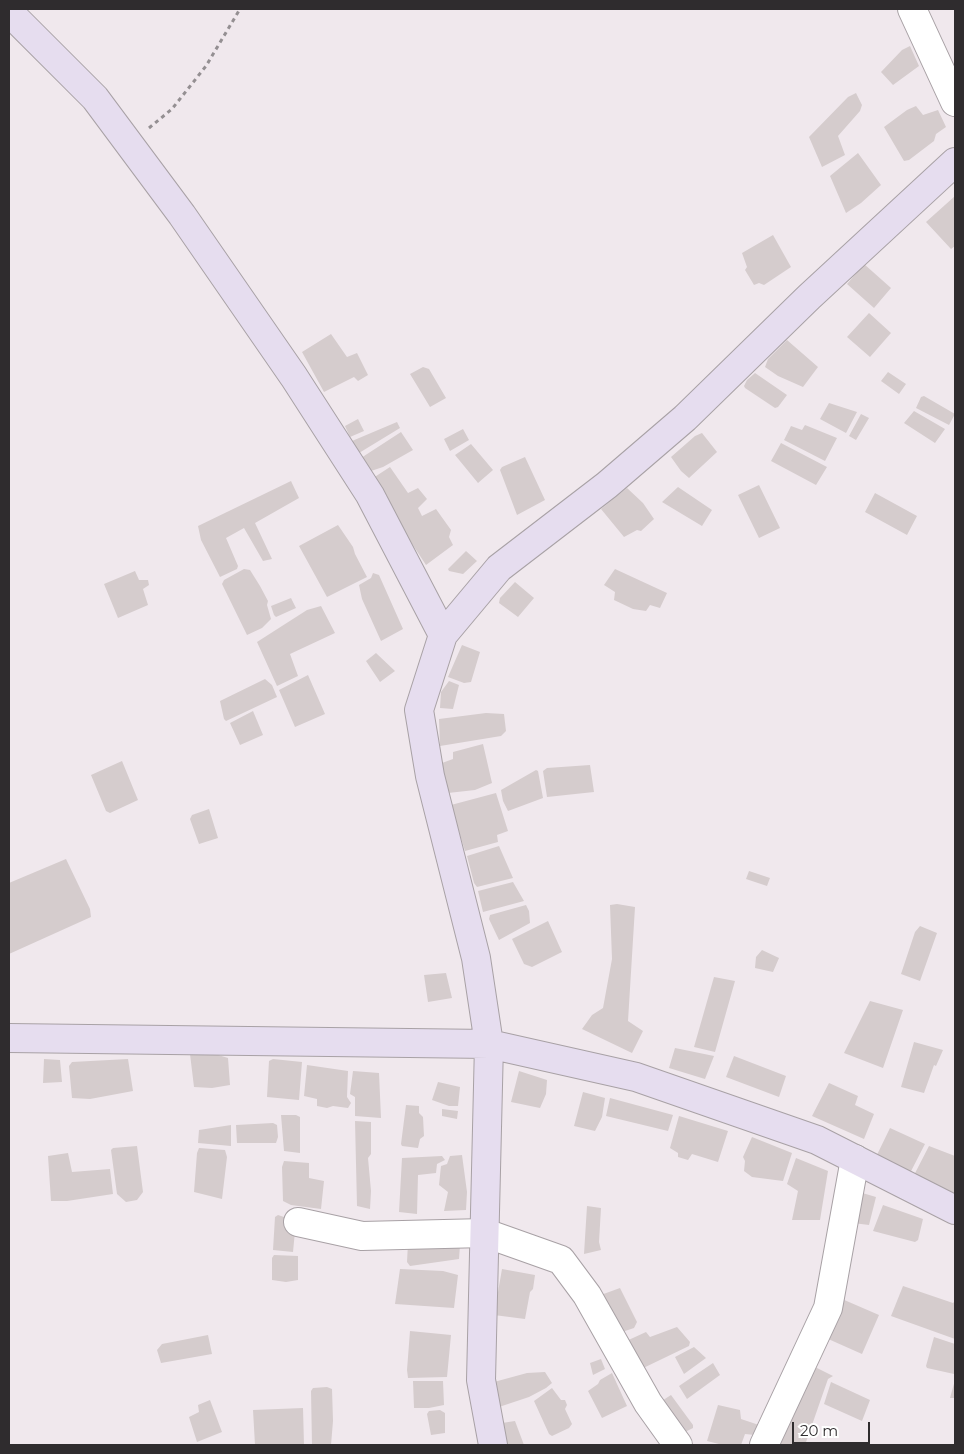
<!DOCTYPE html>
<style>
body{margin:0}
#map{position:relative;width:964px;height:1454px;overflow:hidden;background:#f0e8ed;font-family:Montserrat,sans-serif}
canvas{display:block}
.frame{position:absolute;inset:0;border:10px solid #2f2c2e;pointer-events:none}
.scale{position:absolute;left:792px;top:1422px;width:78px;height:22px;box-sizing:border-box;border:2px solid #2f2c2e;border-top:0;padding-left:6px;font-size:15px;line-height:18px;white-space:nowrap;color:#2f2c2e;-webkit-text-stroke:4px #fff;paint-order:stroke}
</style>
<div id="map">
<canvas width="964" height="1454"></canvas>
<div class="frame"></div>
<div class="scale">20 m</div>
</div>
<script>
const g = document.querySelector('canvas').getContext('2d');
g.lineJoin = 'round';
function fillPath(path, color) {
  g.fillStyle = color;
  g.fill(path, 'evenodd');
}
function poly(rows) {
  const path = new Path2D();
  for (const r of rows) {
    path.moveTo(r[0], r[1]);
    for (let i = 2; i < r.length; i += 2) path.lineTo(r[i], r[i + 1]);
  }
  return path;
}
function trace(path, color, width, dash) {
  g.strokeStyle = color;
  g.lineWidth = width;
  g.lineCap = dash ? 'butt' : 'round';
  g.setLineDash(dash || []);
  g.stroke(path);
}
const building = poly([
 [910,46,919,66,893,85,881,72,902,50],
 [856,93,862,105,860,111,838,136,845,155,822,167,809,137,848,97],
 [916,106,923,115,938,110,946,127,936,134,934,141,909,160,904,161,884,127,907,110],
 [858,153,881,185,861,203,846,213,830,176],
 [955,196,955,246,951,249,926,222],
 [773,235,791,267,764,285,759,283,754,285,745,270,747,267,742,253],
 [864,264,891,288,874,308,847,284],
 [869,313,891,333,870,357,847,337],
 [331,334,347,357,357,353,368,375,358,381,354,377,324,392,302,352],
 [787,340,818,367,803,387,778,376,765,367,768,359],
 [423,367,429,369,446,398,430,407,410,374],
 [888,372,906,384,899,394,881,381],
 [755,373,787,395,778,407,775,408,745,388,744,386,747,380],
 [924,396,955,414,949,425,916,408,921,397],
 [829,403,857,412,846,433,820,419],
 [914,411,945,429,935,443,904,423],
 [861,414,869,418,856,440,849,436],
 [358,419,364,431,350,437,345,426],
 [397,422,400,428,359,453,352,441],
 [805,425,837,438,825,461,784,440,791,426,802,430],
 [463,429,469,440,450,451,444,439],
 [401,432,413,450,383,467,368,472,361,458],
 [702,433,717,452,689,478,681,471,671,457,695,436],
 [781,443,827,467,816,485,771,461],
 [471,444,493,470,478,483,455,455],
 [525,457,545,500,517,515,500,470,502,467],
 [390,467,408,493,418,488,427,499,418,508,422,516,436,509,451,530,449,537,453,545,426,565,370,480],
 [291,481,299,498,255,523,272,559,263,561,244,528,226,538,238,566,237,569,220,577,201,540,198,526],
 [759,485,780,528,759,538,738,495],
 [678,487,712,510,702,526,662,502],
 [627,488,643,503,654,519,641,531,637,530,624,537,601,509],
 [875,493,917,516,907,535,865,512],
 [338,525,353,547,355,554,367,577,327,597,299,546],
 [466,551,477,561,463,574,449,571,448,569],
 [244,569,250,570,260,586,268,601,267,605,271,619,262,628,247,635,222,584,224,580],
 [615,569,667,593,660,608,650,605,646,611,633,609,614,600,615,592,604,585],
 [135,571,139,580,148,580,149,585,143,589,148,605,118,618,104,584],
 [373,573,379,575,403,629,381,641,362,599,359,585,371,578],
 [515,582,534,598,518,617,499,603,500,598],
 [291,598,296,608,276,617,274,615,271,606],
 [321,606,335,633,290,654,298,676,277,686,257,642,307,610],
 [462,645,480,652,471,682,464,683,448,677],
 [376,653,395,671,380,682,366,661],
 [308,675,325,714,295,727,279,690],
 [265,679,272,685,277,697,226,721,224,719,220,701],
 [449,681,459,685,453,709,440,708,441,692],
 [253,711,263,735,240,745,230,723],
 [486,713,504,714,506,731,501,736,440,746,439,719],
 [483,744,492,783,475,790,448,793,442,763,453,759,453,752],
 [122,761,138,800,110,813,106,811,91,775],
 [590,765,594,792,547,797,543,771,547,768],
 [536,770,538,771,543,798,508,811,503,801,501,790],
 [496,793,508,831,497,835,498,842,465,851,451,805],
 [209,809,218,838,199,844,190,819,192,815],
 [499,846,513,878,477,887,474,883,467,856],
 [66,859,90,909,91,917,9,954,9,883],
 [749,871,770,878,767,886,746,879],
 [513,882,524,901,483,912,478,891],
 [617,904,635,907,628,1021,643,1031,632,1053,582,1029,592,1015,603,1008,612,959,610,905],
 [526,905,529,911,530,923,499,940,489,919,490,915],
 [548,921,562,952,532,967,524,964,512,939],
 [920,926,937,933,920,981,901,974,915,932],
 [762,950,779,958,773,972,755,968,756,957],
 [446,973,452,998,428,1002,424,975],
 [714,977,735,981,715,1052,694,1047],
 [870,1001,903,1010,883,1068,844,1053],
 [914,1042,943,1050,936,1066,934,1065,924,1093,901,1087],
 [675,1048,714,1056,705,1079,669,1068],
 [190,1054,215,1054,228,1058,230,1085,212,1088,194,1087],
 [734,1056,786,1076,779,1097,726,1077],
 [44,1059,60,1060,62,1082,43,1083],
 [128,1059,133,1091,90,1099,72,1098,69,1066,72,1062],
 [273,1059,302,1062,299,1100,267,1097,269,1061],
 [307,1065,348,1071,347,1097,351,1103,348,1108,333,1106,327,1108,317,1106,317,1099,304,1096],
 [353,1071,379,1073,381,1118,355,1116,355,1097,350,1094],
 [519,1071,547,1080,546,1094,540,1108,511,1102],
 [438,1082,460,1087,458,1106,449,1106,432,1100],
 [829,1083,858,1096,855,1105,874,1114,864,1139,812,1116],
 [583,1092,605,1098,602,1117,595,1131,574,1126],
 [610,1098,673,1115,668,1131,606,1116],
 [406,1105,419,1106,419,1113,423,1117,424,1136,420,1139,418,1148,402,1146,401,1144],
 [442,1109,458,1111,457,1119,442,1116],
 [281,1115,296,1115,300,1117,300,1153,284,1151],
 [679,1116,728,1131,718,1162,692,1154,688,1160,678,1157,678,1153,670,1148],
 [355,1121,371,1122,371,1154,368,1158,371,1191,370,1209,357,1206],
 [273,1123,277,1125,278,1137,276,1143,237,1143,236,1125],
 [231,1125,231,1146,198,1143,199,1130],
 [890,1128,925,1144,908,1177,874,1161],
 [752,1137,792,1153,783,1181,752,1177,744,1171,745,1161,743,1157],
 [137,1146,143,1192,137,1200,126,1202,117,1194,111,1150,113,1148],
 [929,1146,955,1156,955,1198,912,1179],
 [199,1148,225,1150,227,1157,222,1199,194,1192,197,1153],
 [68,1153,72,1172,110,1169,113,1194,67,1201,51,1201,48,1156],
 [462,1155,467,1192,466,1210,444,1211,448,1192,439,1185,441,1166,447,1164,450,1156],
 [442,1156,445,1160,437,1164,436,1173,418,1175,417,1214,399,1212,402,1158],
 [796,1158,828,1171,820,1220,792,1220,798,1191,787,1184],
 [284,1161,309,1163,309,1178,324,1181,321,1209,291,1205,283,1201,282,1167],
 [859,1192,876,1197,869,1225,845,1222],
 [883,1205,923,1219,918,1240,915,1242,873,1231],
 [587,1206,601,1208,599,1242,601,1250,584,1254],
 [278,1215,296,1221,293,1252,273,1250,275,1217],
 [408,1243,460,1245,459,1259,410,1266,407,1262],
 [274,1255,298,1256,298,1280,286,1282,272,1280,272,1258],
 [400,1269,443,1271,458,1275,454,1308,395,1304],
 [502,1269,535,1275,533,1289,530,1292,525,1319,494,1315],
 [903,1286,953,1303,955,1301,955,1339,891,1316],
 [620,1288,637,1322,634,1328,616,1334,598,1296],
 [842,1299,879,1315,862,1354,826,1338],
 [677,1327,690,1342,689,1346,635,1372,622,1343,646,1332,650,1337],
 [410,1331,451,1335,447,1377,408,1378,407,1370],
 [208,1335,212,1354,161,1363,157,1350,162,1344],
 [934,1337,955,1344,954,1374,927,1368,926,1366],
 [694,1347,706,1358,684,1374,675,1357],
 [601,1359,605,1369,593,1375,590,1363],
 [713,1363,720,1375,687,1399,679,1386],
 [809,1364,833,1376,828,1379,805,1445,778,1445],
 [545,1372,552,1383,546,1388,529,1397,499,1407,494,1382,527,1373],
 [612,1373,627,1406,602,1418,588,1391,598,1384,600,1380],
 [955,1380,955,1398,950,1398],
 [413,1381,443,1381,444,1405,429,1408,414,1408],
 [831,1382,870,1400,862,1421,824,1404],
 [327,1387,332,1389,333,1421,331,1445,312,1445,311,1391,313,1388],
 [552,1388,561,1400,565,1400,567,1405,565,1409,572,1424,569,1428,552,1436,549,1434,534,1401],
 [671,1395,693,1425,693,1428,677,1436,654,1406],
 [210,1400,222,1432,197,1442,189,1417,199,1412,198,1405],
 [718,1405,740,1410,741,1419,759,1425,755,1435,745,1434,741,1445,723,1445,707,1441],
 [303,1408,304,1445,255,1445,253,1410],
 [440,1410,445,1413,445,1433,431,1435,427,1414,429,1411],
 [515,1421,524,1445,504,1445,502,1423]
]);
const path = poly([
 [149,128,172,109,206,66,240,9]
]);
const street = poly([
 [912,9,955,102],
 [298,1222,362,1236,485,1233,561,1260,587,1295,648,1403,678,1445],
 [764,1445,828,1308,855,1159]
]);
const secondary = poly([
 [9,12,95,98,182,215,294,377,370,495,443,635],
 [9,1038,489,1044,636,1077,817,1140,955,1210],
 [493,1445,481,1380,489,1044,476,958,430,776,419,710,443,635,499,568,607,485,685,418,809,297,955,162]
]);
fillPath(building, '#d5cccd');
trace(street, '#a8a1a5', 30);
trace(secondary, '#a8a1a5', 30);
trace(path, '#948f92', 3, [4, 4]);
trace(street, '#fff', 28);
trace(secondary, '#e6ddef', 28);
</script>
